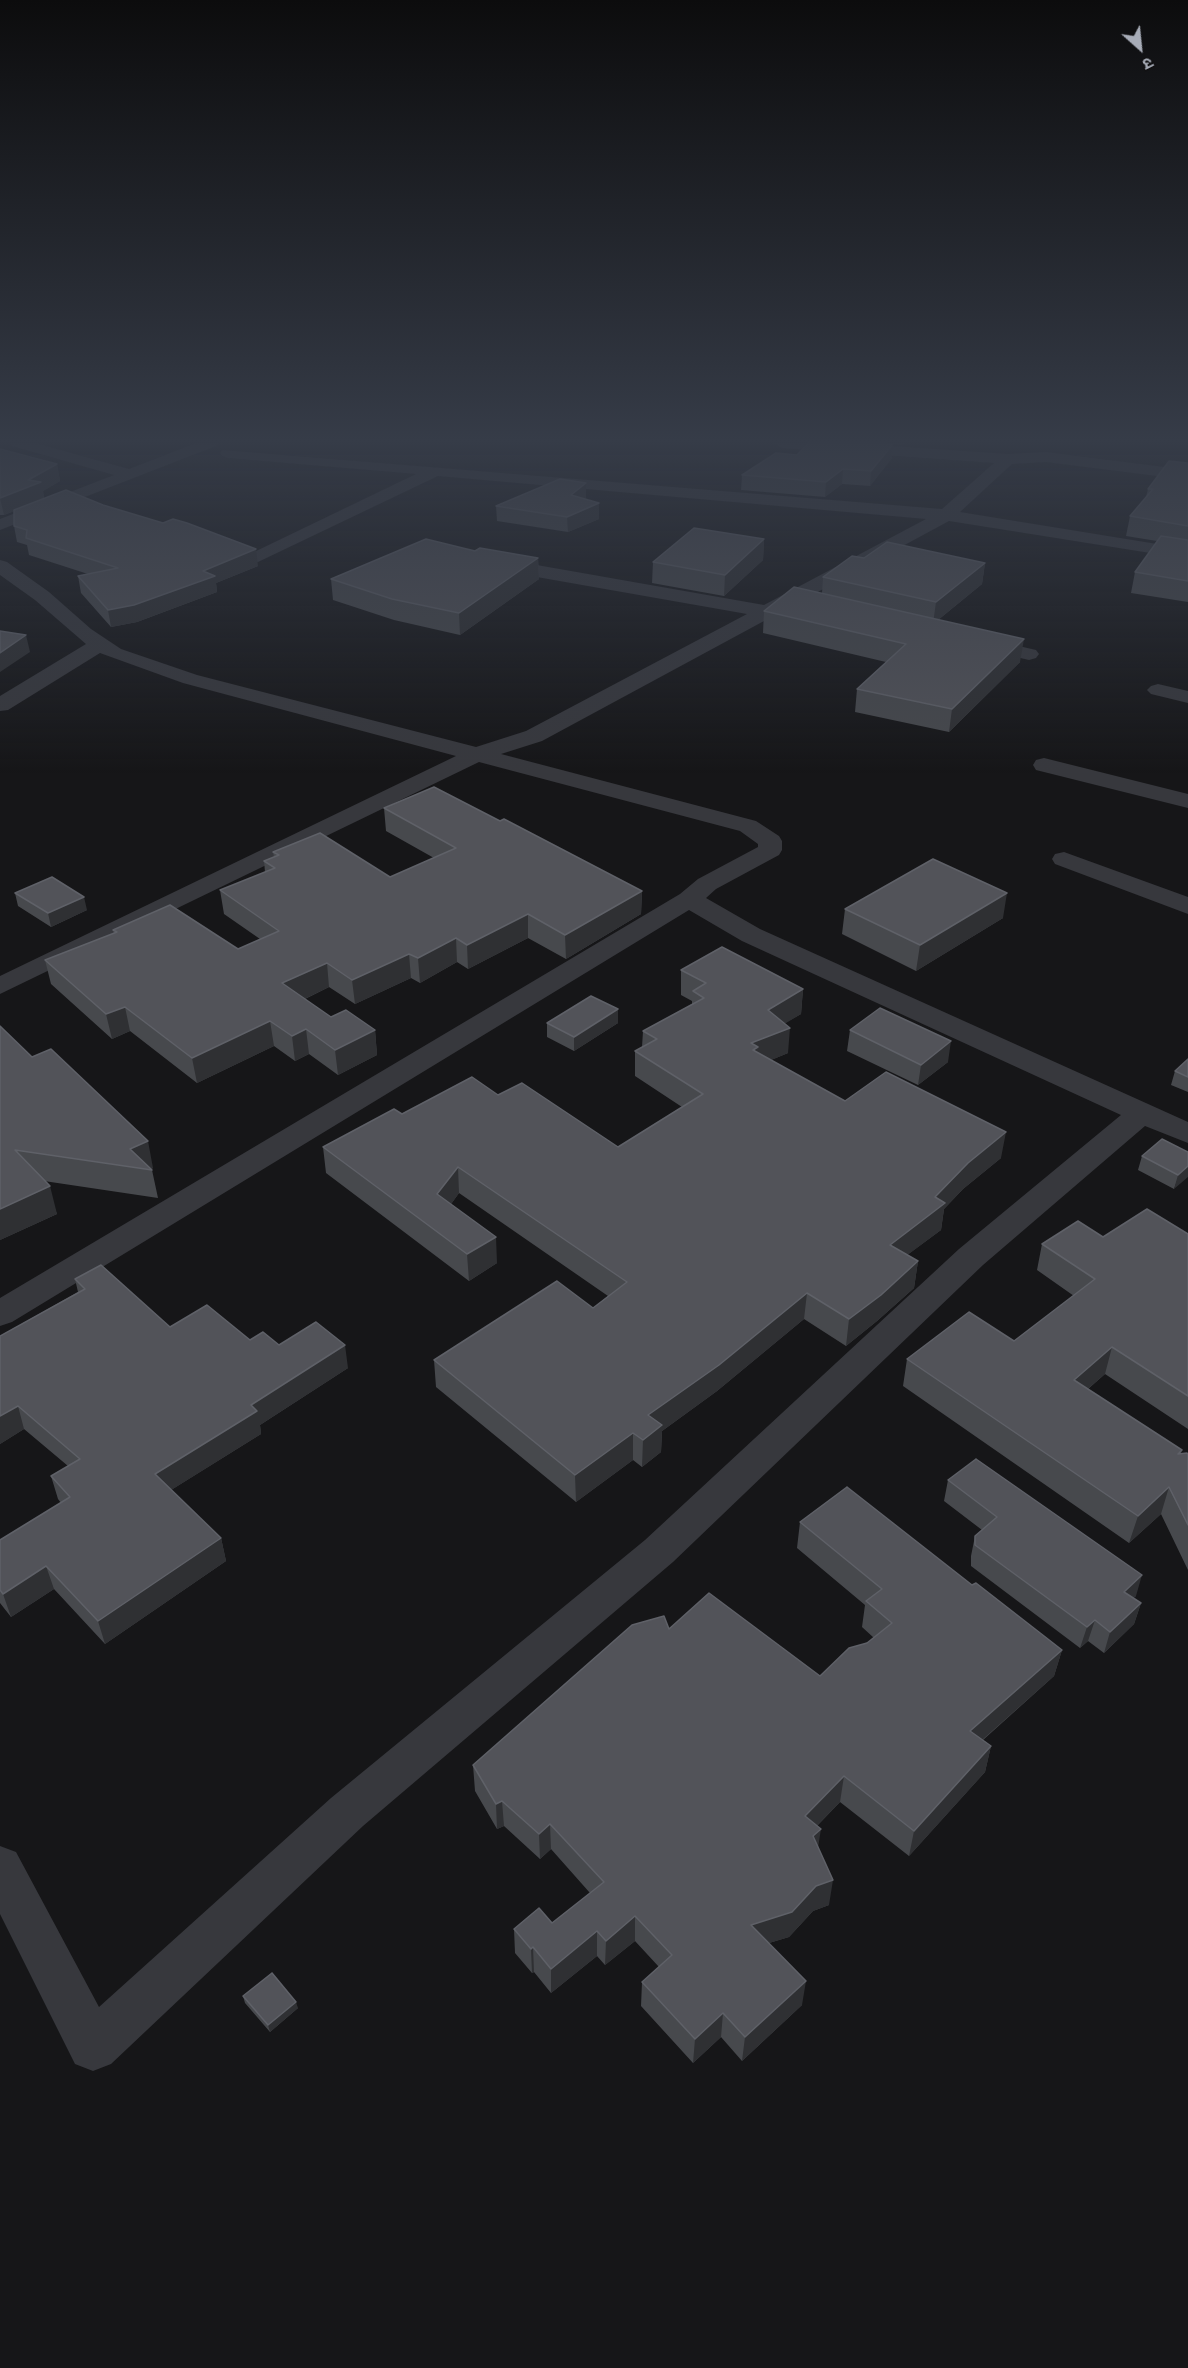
<!DOCTYPE html>
<meta charset="utf-8">
<style>
body{margin:0}
#map{position:relative;width:1188px;height:2368px;overflow:hidden;background:#161618;font-family:"Titillium Web","Noto Sans Devanagari",sans-serif}
canvas{display:block}
.north{position:absolute;left:1110px;top:18px;width:60px;height:60px;-webkit-text-stroke:4px #111113;paint-order:stroke;rotate:153deg;font-size:16px;font-weight:700;line-height:24px;text-align:center;color:#a8adb8}
.north::after{content:'';display:block;margin:auto;width:21px;height:27px;background:#a8adb8;clip-path:polygon(50% 0,100% 100%,50% 72%,0 100%)}
</style>
<div id="map">
<canvas width="1188" height="2368"></canvas>
<div class="north">उ</div>
</div>
<script>
const g = document.querySelector('canvas').getContext('2d');
g.lineJoin = 'round';
function poly(rows) {
  const path = new Path2D();
  for (const r of rows) {
    path.moveTo(r[0], r[1]);
    for (let i = 2; i < r.length; i += 2) path.lineTo(r[i], r[i + 1]);
  }
  return path;
}
function fillPath(path, color) {
  g.fillStyle = color;
  g.fill(path, 'evenodd');
}
function trace(path, color, width, dash) {
  g.strokeStyle = color;
  g.lineWidth = width;
  g.lineCap = dash ? 'butt' : 'round';
  g.setLineDash(dash || []);
  g.stroke(path);
}
const minor = poly([
 [10,443,35,443,129,469,196,443,218,443,216,446,0,530,0,519,114,475,12,446,10,443],
 [774,443,847,443,1008,454,1046,452,1188,470,1188,480,1046,462,1012,464,960,512,1188,549,1188,559,949,521,542,741,501,754,756,821,779,836,782,841,782,850,779,855,716,889,706,898,760,929,1188,1122,1188,1143,1145,1126,983,1265,673,1562,363,1826,111,2064,93,2071,75,2064,0,1914,0,1846,16,1852,99,2007,331,1798,645,1540,959,1249,1121,1115,742,941,689,910,12,1322,0,1326,0,1298,680,894,698,879,758,847,758,844,740,831,479,762,0,994,0,976,456,756,183,683,100,653,8,710,0,711,0,696,86,644,35,600,0,575,0,560,7,562,49,592,91,629,121,649,197,675,476,747,526,731,747,614,497,570,488,564,490,560,497,558,764,605,926,519,438,476,258,562,252,561,249,557,252,553,416,474,228,458,222,456,220,453,222,450,942,509,994,463,782,448,774,443],
 [980,637,1036,650,1039,654,1036,658,1029,660,973,647,970,643,973,639,980,637],
 [1158,684,1188,691,1188,703,1151,694,1147,690,1151,686,1158,684],
 [1044,758,1188,794,1188,808,1036,770,1033,765,1036,760,1044,758],
 [1064,852,1188,897,1188,914,1055,864,1052,859,1055,854,1064,852]
]);
const wall = poly([
 [808,443,904,443,902,445,893,444,892,458,870,486,842,484,825,497,741,490,742,475,797,455],
 [0,449,57,464,60,481,43,491,44,498,258,566,216,583,217,592,137,622,111,627,81,593,78,576,88,574,29,555,27,545,17,542,14,526,14,511,4,515,0,515],
 [1188,463,1188,602,1131,593,1135,572,1157,541,1126,536,1130,516,1146,497,1148,489],
 [586,483,586,498,585,499,599,503,599,519,568,532,497,521,496,506],
 [764,539,763,560,724,596,652,583,653,562],
 [538,558,539,579,460,635,394,620,333,600,331,579],
 [864,558,985,563,982,584,938,620,1020,662,949,732,855,712,857,689,886,662,763,633,764,611,822,593,823,577],
 [384,808,500,821,642,891,641,914,566,959,528,938,468,969,457,962,420,983,411,978,355,1004,329,987,305,999,331,1017,375,1030,377,1055,338,1075,309,1054,295,1061,274,1046,197,1083,130,1031,112,1039,51,984,45,960,114,934,113,930,238,949,260,939,224,914,220,890,265,872,264,861,274,857,273,852,390,877,434,858,386,831],
 [15,893,87,910,51,927,18,906],
 [845,909,1003,918,916,971,842,934],
 [681,970,803,989,801,1014,785,1023,788,1053,771,1060,845,1101,1001,1158,963,1189,944,1209,941,1230,907,1255,918,1261,914,1288,877,1321,846,1346,804,1319,717,1391,662,1431,661,1452,642,1467,633,1460,576,1502,436,1387,434,1360,593,1308,608,1296,459,1193,451,1204,497,1263,469,1281,326,1173,323,1147,402,1114,498,1095,618,1147,682,1107,635,1076,635,1051,642,1047,643,1031,692,1004,692,1001,681,995],
 [547,1023,618,1023,574,1051,547,1037],
 [850,1030,948,1062,918,1085,847,1051],
 [32,1057,153,1168,151,1169,152,1170,158,1198,44,1181,57,1214,0,1240],
 [1188,1059,1188,1092,1171,1085,1175,1071],
 [1188,1152,1174,1189,1138,1170,1142,1156],
 [1188,1234,1188,1429,1105,1374,1088,1389,1182,1450,1181,1453,1188,1454,1188,1570,1161,1514,1129,1543,903,1386,907,1359,1014,1341,1074,1296,1037,1270,1042,1244,1103,1237],
 [75,1279,170,1327,279,1345,348,1368,260,1425,261,1434,171,1490,221,1538,226,1561,105,1644,54,1589,11,1617,0,1603,0,1540,61,1503,58,1499,51,1476,68,1466,24,1429,0,1444,0,1336,78,1292],
 [948,1480,1136,1596,1133,1598,1141,1603,1134,1624,1104,1653,1088,1641,1080,1648,971,1566,971,1556,975,1536,982,1530,944,1501],
 [800,1522,972,1585,1062,1650,1054,1676,983,1740,991,1746,985,1772,909,1856,840,1802,817,1826,818,1846,829,1905,813,1911,789,1937,769,1943,802,2005,742,2061,721,2037,693,2063,641,2006,642,1982,659,1967,635,1941,605,1965,597,1956,551,1993,534,1972,532,1973,515,1953,514,1929,552,1923,590,1893,551,1849,540,1859,504,1826,497,1829,475,1791,473,1765,669,1629,820,1676,867,1643,874,1638,862,1627,865,1605,797,1548],
 [243,1996,298,2008,270,2032,245,2003]
]);
const shadedWall = poly([
 [893,444,892,458,870,486,871,471],
 [57,464,60,481,43,491,44,500,4,515,0,498],
 [843,469,842,484,825,497,826,482],
 [586,483,586,498,571,510,571,495],
 [599,503,599,519,568,532,567,517],
 [764,539,763,560,724,596,725,575],
 [256,549,258,566,216,583,217,592,137,622,111,627,108,610],
 [538,558,539,579,460,635,459,613],
 [985,563,982,584,933,624,936,602],
 [26,635,30,652,0,672,0,653],
 [1024,639,1020,662,949,732,952,709],
 [642,891,641,914,566,959,565,935],
 [1007,893,1003,918,916,971,920,945],
 [84,897,87,910,51,927,48,913],
 [528,914,528,938,468,969,467,945],
 [456,938,457,962,420,983,418,958],
 [409,954,411,978,355,1004,352,980],
 [327,963,329,987,286,1008,282,983],
 [803,989,801,1014,766,1035,768,1010],
 [125,1007,130,1031,112,1039,106,1014],
 [618,1009,618,1023,574,1051,574,1037],
 [270,1021,274,1046,197,1083,192,1058],
 [790,1028,788,1053,757,1066,751,1043],
 [306,1029,309,1054,295,1061,292,1036],
 [375,1030,377,1055,338,1075,335,1050],
 [951,1041,948,1062,918,1085,921,1065],
 [1006,1132,1001,1158,963,1189,944,1209,941,1230,886,1271,890,1245,968,1163],
 [148,1141,153,1168,150,1170,130,1149],
 [1188,1166,1188,1177,1174,1189,1178,1175],
 [458,1167,459,1193,439,1221,437,1194],
 [50,1186,57,1214,0,1240,0,1209],
 [496,1237,497,1263,469,1281,467,1254],
 [918,1261,914,1288,877,1321,846,1346,849,1319],
 [807,1293,804,1319,717,1391,662,1431,661,1452,642,1467,643,1440,648,1415],
 [345,1345,348,1368,260,1425,261,1434,160,1497,155,1474,251,1405],
 [1112,1347,1105,1374,1067,1407,1074,1380],
 [18,1406,24,1429,0,1444,0,1416],
 [633,1433,633,1460,576,1502,575,1475],
 [1169,1487,1161,1514,1129,1543,1138,1516],
 [221,1538,226,1561,105,1644,98,1621],
 [46,1566,54,1589,11,1617,3,1594],
 [1142,1575,1136,1596,1118,1613,1124,1592],
 [1141,1603,1134,1624,1104,1653,1110,1632],
 [1095,1620,1088,1641,1080,1648,1087,1627],
 [1062,1650,1054,1676,964,1756,970,1731],
 [991,1746,985,1772,909,1856,914,1831],
 [844,1776,840,1802,801,1842,805,1816],
 [502,1801,504,1826,497,1829,496,1804],
 [550,1824,551,1849,540,1859,539,1834],
 [821,1829,817,1854,813,1836],
 [833,1880,829,1905,813,1911,789,1937,749,1949,751,1925,816,1886],
 [635,1916,635,1941,605,1965,606,1941],
 [597,1931,597,1956,551,1993,551,1969],
 [533,1947,534,1972,532,1973,531,1949],
 [806,1981,802,2005,742,2061,745,2037],
 [296,2002,298,2008,270,2032,268,2025],
 [723,2013,721,2037,693,2063,695,2039]
]);
const building = poly([
 [808,443,882,443,893,444,871,471,843,469,826,482,742,475,776,453,797,455,808,443],
 [0,449,57,464,28,480,41,482,0,498,0,449],
 [1169,461,1188,463,1188,526,1130,516,1153,489,1148,489,1169,461],
 [560,479,586,483,571,495,599,503,567,517,496,506,560,479],
 [66,490,103,505,163,523,173,519,187,523,256,549,203,571,215,576,134,605,108,610,78,576,118,568,26,538,27,530,14,526,14,510,66,490],
 [694,528,764,539,725,575,653,562,694,528],
 [1161,536,1188,540,1188,581,1135,572,1161,536],
 [426,539,475,551,480,548,538,558,459,613,392,599,331,579,426,539],
 [887,542,985,563,936,602,823,577,852,556,864,558,887,542],
 [794,587,1024,639,952,709,857,689,906,644,764,611,794,587],
 [0,631,26,635,0,653,0,631],
 [434,787,500,821,504,819,642,891,565,935,528,914,467,945,456,938,418,958,409,954,352,980,327,963,282,983,331,1017,346,1010,375,1030,335,1050,306,1029,292,1036,270,1021,192,1058,125,1007,106,1014,45,960,117,932,113,930,170,905,238,949,279,931,220,890,275,868,264,861,279,855,273,852,320,833,390,877,456,848,384,808,434,787],
 [933,859,1007,893,920,945,845,909,933,859],
 [52,877,84,897,48,913,15,893,52,877],
 [722,947,803,989,768,1010,790,1028,751,1043,758,1047,753,1050,845,1101,886,1072,1006,1132,968,1163,935,1197,945,1203,890,1245,918,1261,881,1295,849,1319,807,1293,719,1365,648,1415,662,1425,643,1440,633,1433,575,1475,434,1360,557,1281,593,1308,627,1282,458,1167,437,1194,496,1237,467,1254,323,1147,394,1109,402,1114,472,1077,498,1095,522,1083,618,1147,703,1094,635,1051,657,1039,643,1031,704,998,693,991,706,983,681,970,722,947],
 [591,996,618,1009,574,1037,547,1023,591,996],
 [880,1008,951,1041,921,1065,850,1030,880,1008],
 [0,1026,32,1057,51,1049,148,1141,130,1149,152,1170,15,1150,50,1186,0,1209,0,1026],
 [1188,1059,1188,1077,1175,1071,1188,1059],
 [1162,1139,1188,1152,1188,1166,1178,1175,1142,1156,1162,1139],
 [1147,1209,1188,1234,1188,1396,1112,1347,1074,1380,1182,1450,1178,1454,1187,1453,1188,1454,1188,1525,1169,1487,1138,1516,907,1359,969,1312,1014,1341,1095,1279,1042,1244,1078,1221,1103,1237,1147,1209],
 [101,1265,170,1327,207,1305,250,1340,263,1332,279,1345,316,1322,345,1345,251,1405,257,1411,155,1474,221,1538,98,1621,46,1566,3,1594,0,1590,0,1540,70,1497,51,1476,80,1459,18,1406,0,1416,0,1336,85,1289,75,1279,101,1265],
 [976,1459,1142,1575,1124,1592,1141,1603,1110,1632,1095,1620,1087,1627,975,1545,975,1536,997,1517,948,1480,976,1459],
 [847,1487,972,1585,976,1583,1062,1650,970,1731,991,1746,914,1831,844,1776,805,1816,821,1829,813,1836,833,1880,816,1886,792,1912,751,1925,806,1981,745,2037,723,2013,695,2039,642,1982,672,1955,635,1916,606,1941,597,1931,551,1969,533,1947,531,1949,514,1929,539,1908,552,1923,604,1882,550,1824,539,1834,502,1801,496,1804,473,1765,632,1625,664,1616,669,1629,709,1593,820,1676,849,1648,867,1643,892,1623,866,1601,882,1589,800,1522,847,1487],
 [272,1973,296,2002,268,2025,243,1996,272,1973]
]);
fillPath(minor, '#37383d');
fillPath(wall, '#47494d');
fillPath(shadedWall, '#2f3033');
fillPath(building, '#525359');
trace(building, '#5f6168', 1.5);
const sky = g.createLinearGradient(0, 0, 0, 774);
sky.addColorStop(0, '#0c0c0d');
sky.addColorStop(0.57, '#363c48');
sky.addColorStop(1, '#363c4800');
g.fillStyle = sky;
g.fillRect(0, 0, 1188, 774);
</script>
